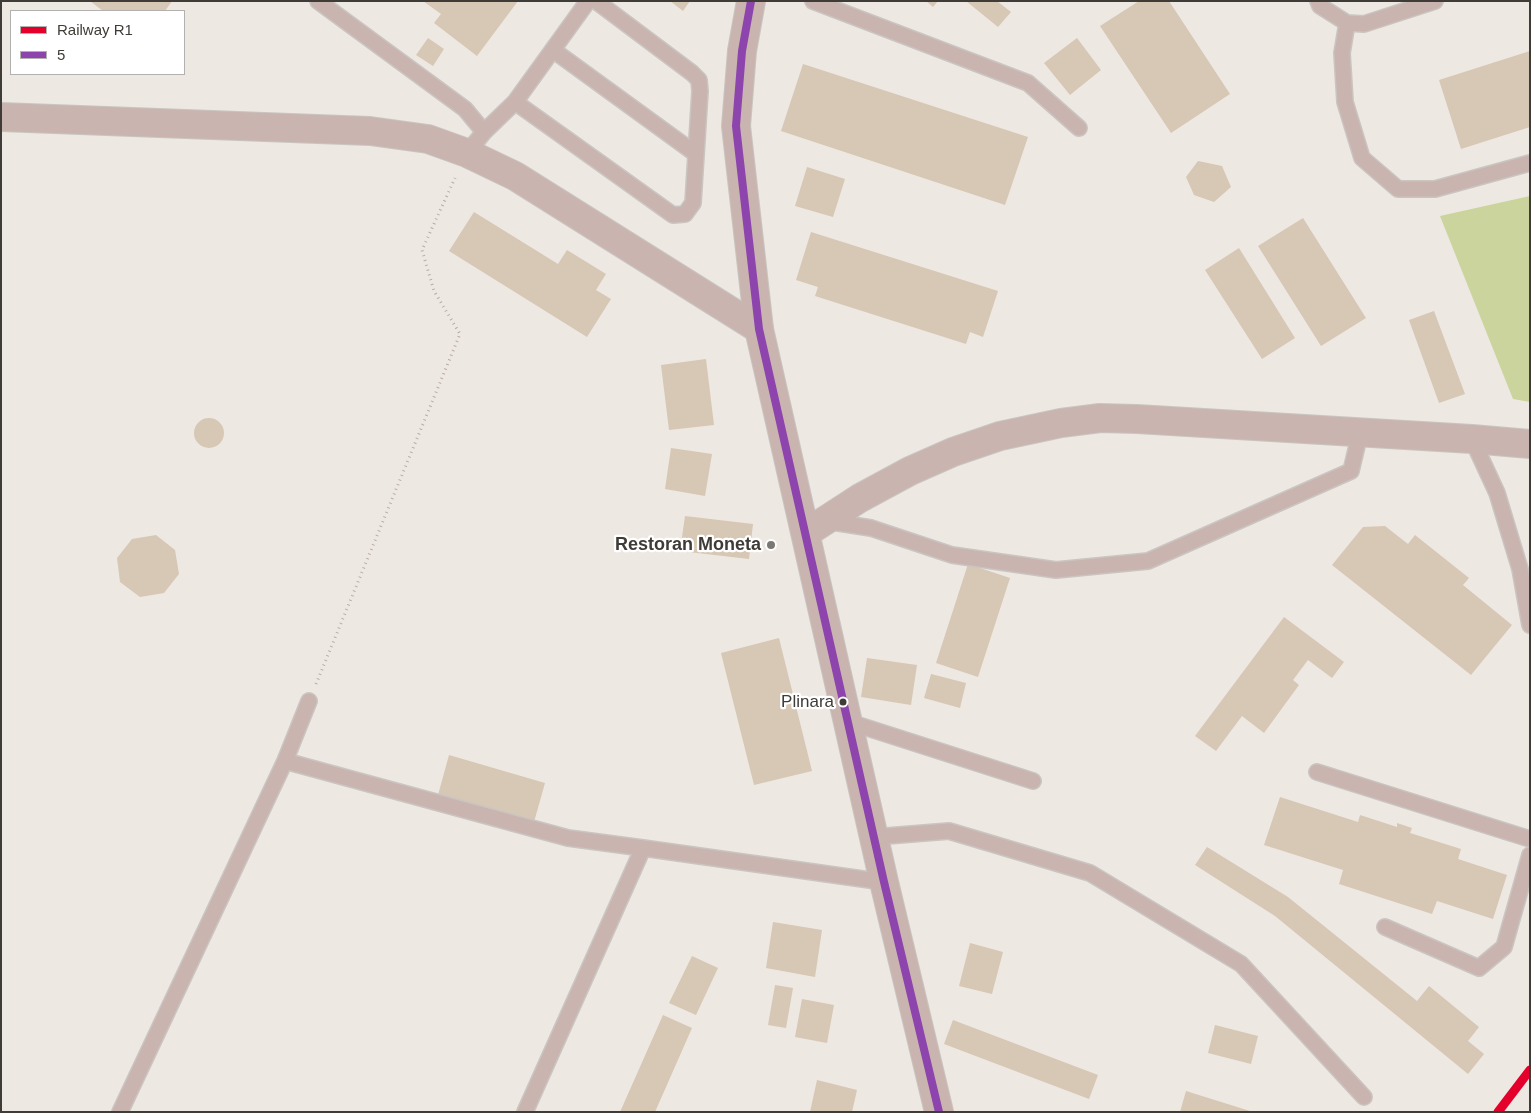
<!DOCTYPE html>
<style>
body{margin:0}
#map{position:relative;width:1531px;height:1113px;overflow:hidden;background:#eee8e2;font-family:Arial,sans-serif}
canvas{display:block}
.frame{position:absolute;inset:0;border:2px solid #3f3b37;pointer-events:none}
.legend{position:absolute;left:10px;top:10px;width:175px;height:65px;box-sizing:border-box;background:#fff;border:1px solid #b2b1af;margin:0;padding:6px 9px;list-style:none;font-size:15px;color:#3f3b37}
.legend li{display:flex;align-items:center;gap:10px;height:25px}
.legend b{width:25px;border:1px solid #b2b1af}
</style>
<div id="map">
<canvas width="1531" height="1113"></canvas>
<div class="frame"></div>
<ul class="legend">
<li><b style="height:6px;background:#e4002b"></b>Railway R1</li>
<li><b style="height:6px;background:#8e44ad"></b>5</li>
</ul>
</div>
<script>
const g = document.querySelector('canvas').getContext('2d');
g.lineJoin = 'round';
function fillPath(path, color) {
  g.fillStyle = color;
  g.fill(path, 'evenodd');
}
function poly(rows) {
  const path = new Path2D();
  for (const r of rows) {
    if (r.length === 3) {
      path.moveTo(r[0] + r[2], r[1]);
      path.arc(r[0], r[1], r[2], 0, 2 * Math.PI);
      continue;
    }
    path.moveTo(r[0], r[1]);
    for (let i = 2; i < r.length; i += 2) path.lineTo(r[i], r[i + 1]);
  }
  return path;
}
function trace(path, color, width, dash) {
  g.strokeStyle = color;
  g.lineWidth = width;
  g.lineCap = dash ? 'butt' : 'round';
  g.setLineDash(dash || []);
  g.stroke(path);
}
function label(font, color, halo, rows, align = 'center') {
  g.font = font + ' Arial,sans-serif';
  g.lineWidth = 4.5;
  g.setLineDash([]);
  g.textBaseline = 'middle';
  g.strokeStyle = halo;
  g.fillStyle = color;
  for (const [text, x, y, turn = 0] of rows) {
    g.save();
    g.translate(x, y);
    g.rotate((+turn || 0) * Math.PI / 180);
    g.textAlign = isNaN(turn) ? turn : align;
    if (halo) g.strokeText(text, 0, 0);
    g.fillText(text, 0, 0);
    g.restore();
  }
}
const forest = poly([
 [1530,196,1530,402,1513,399,1440,216]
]);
const building = poly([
 [90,1,172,1,165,11,103,11],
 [423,1,518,1,477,56,434,23,441,14],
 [670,1,690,1,683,11],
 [926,1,938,1,933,7],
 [966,1,997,1,1011,12,998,27],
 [1139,1,1169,1,1230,94,1171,133,1100,26],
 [428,38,444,49,433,66,416,55],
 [1077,38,1101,70,1070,95,1044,63],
 [1530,51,1530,127,1461,149,1439,80],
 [803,64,1028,137,1005,205,781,131],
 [1198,161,1222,166,1231,187,1214,202,1194,195,1186,177],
 [807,167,845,179,833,217,795,206],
 [474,212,558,264,567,250,606,274,596,290,611,299,587,337,449,251],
 [1303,218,1366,318,1321,346,1258,246],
 [811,232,998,291,983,337,970,332,966,344,815,296,818,287,796,280],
 [1239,248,1295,338,1262,359,1205,270],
 [1434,311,1465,394,1439,403,1409,320],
 [706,359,714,425,669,430,661,365],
 [209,433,15],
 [671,448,712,454,705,496,665,489],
 [685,516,753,524,749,559,680,551],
 [1385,526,1408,544,1415,535,1469,578,1463,585,1512,625,1471,675,1332,565,1363,527],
 [156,535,175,550,179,574,164,593,140,597,120,582,117,558,132,539],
 [968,564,1010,578,978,677,936,663],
 [1284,617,1344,662,1332,678,1308,660,1293,680,1299,685,1264,733,1242,716,1216,751,1195,736],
 [779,638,812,771,754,785,721,653],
 [867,658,917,665,911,705,861,697],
 [931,674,966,683,960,708,924,698],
 [449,755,545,783,534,822,438,795],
 [1280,797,1358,822,1360,815,1397,827,1397,823,1412,828,1410,833,1461,849,1458,859,1507,875,1493,919,1437,901,1432,914,1339,884,1343,870,1264,845],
 [1207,847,1288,897,1417,1001,1429,986,1479,1027,1468,1041,1484,1054,1468,1074,1275,916,1195,865],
 [773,922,822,930,815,977,766,968],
 [970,943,1003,952,992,994,959,986],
 [692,956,718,968,696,1015,669,1003],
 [775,985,793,988,786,1028,768,1025],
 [802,999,834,1005,827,1043,795,1037],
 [663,1015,692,1028,655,1112,620,1112],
 [953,1020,1098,1075,1089,1099,944,1044],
 [1215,1025,1258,1036,1251,1064,1208,1053],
 [817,1080,857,1090,852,1112,810,1112],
 [1186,1091,1250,1111,1250,1112,1180,1112]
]);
const path = poly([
 [316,684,460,334,434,291,422,250,455,178]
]);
const service = poly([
 [318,1,465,109,484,132],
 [813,1,1028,83,1079,128],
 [1318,1,1320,6,1347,23,1364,24,1435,1],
 [1347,23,1342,53,1345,102,1362,158,1398,189,1435,189,1530,163],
 [553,50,696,154],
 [515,102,673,215,685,214,693,203,700,91,699,80,692,73,596,1],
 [467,153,484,132,515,102,588,1],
 [1472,439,1497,493,1520,569,1530,625],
 [826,521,871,528,952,555,1056,570,1148,561,1351,471,1360,433],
 [849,722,1033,781],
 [285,761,568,838,643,848],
 [1317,772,1530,839],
 [874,837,949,831,1090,873,1241,964,1364,1097],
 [1385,927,1479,968,1504,947,1530,855],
 [120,1112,285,761,309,701],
 [525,1112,643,848,884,882]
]);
const minor = poly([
 [1,117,370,131,428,139,467,153,515,176,759,329],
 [806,533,860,498,910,471,953,452,1000,436,1061,423,1100,418,1137,419,1472,439,1530,444]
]);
const tertiary = poly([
 [751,1,742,51,736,126,759,329,884,882,939,1112]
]);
const bus1 = poly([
 [751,1,742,51,736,126,759,329,884,882,939,1112]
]);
const rail1 = poly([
 [1498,1112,1530,1070]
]);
const markers = [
 [771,545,5,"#7c7873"],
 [843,702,4.5,"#3f3b37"]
];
const busNames = [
 ["Plinara",834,702]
];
const poiNames = [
 ["Restoran Moneta",761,545]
];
fillPath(forest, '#cad49c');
fillPath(building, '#d7c7b5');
trace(service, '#cac5c1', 18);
trace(minor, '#cac5c1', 30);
trace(tertiary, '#cac5c1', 30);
trace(path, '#b9aba7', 3, [1, 4]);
trace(service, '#c9b4b0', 15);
trace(minor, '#c9b4b0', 28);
trace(tertiary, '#c9b4b0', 28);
trace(bus1, '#8e44ad', 8);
trace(rail1, '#e4002b', 9);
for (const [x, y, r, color] of markers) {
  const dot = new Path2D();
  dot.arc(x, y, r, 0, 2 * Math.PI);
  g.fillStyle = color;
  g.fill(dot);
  trace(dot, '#fff', 2);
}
label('17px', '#3f3b37', '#fff', busNames, 'right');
label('bold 18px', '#3f3b37', '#fff', poiNames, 'right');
</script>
